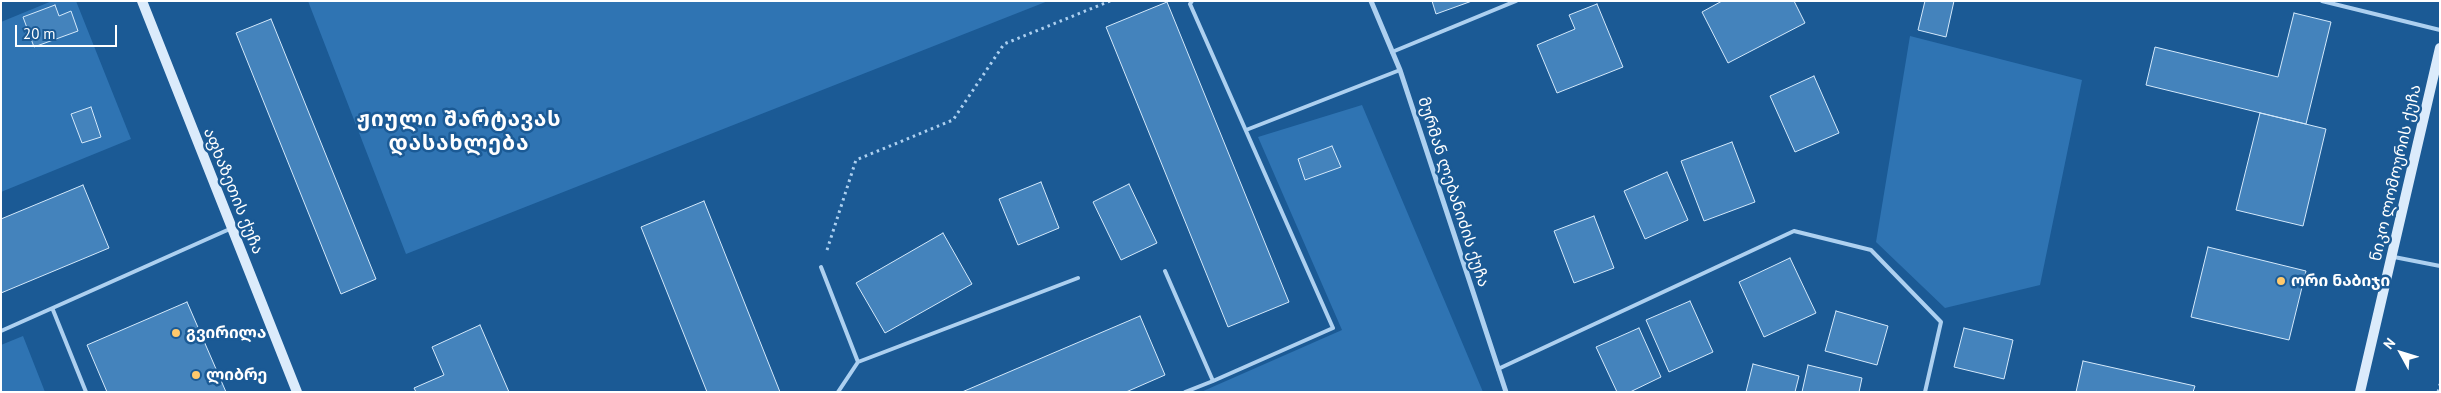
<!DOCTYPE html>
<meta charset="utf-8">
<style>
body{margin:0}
#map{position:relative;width:2441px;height:393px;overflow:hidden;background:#1b5a95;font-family:"PT Sans",sans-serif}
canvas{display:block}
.frame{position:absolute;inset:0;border:2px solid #fff;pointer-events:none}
.north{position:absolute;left:2376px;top:328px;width:50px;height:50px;-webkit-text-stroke:4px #1b5a95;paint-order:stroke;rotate:309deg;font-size:14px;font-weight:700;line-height:20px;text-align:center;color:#fff}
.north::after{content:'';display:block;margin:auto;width:18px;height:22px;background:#fff;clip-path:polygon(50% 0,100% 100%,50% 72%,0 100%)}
.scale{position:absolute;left:15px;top:25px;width:102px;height:22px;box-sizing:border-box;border:2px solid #fff;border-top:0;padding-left:6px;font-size:15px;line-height:18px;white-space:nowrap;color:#fff;-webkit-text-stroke:4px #1b5a95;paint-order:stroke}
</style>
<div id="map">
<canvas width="2441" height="393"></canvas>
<div class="frame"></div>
<div class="north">N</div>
<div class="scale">20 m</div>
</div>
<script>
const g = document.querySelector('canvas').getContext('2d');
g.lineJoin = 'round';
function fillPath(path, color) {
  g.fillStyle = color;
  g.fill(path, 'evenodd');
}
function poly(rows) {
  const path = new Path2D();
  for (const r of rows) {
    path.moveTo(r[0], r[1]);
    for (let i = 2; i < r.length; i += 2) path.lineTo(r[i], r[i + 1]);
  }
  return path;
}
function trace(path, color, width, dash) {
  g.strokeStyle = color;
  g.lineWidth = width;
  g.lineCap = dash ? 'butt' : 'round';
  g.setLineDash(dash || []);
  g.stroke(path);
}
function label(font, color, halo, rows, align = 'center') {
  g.font = font + ' "PT Sans","Noto Sans Georgian",sans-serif';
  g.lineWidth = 5;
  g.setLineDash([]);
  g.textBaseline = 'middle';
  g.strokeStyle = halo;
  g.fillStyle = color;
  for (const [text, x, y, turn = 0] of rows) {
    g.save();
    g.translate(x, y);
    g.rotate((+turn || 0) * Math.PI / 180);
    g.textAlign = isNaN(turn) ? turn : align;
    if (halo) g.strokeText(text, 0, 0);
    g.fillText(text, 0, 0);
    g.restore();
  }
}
const green = poly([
 [52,1,76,1,131,139,1,192,1,22],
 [308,1,1048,1,406,254],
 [1910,36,2082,80,2040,285,1945,308,1876,242],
 [1362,105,1483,392,1201,392,1342,330,1258,137],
 [23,336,45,392,1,392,1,345]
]);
const building = poly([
 [1432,1,1472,1,1436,14,1432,1],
 [1722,1,1794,1,1805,23,1728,63,1702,12,1722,1],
 [1925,1,1954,1,1946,37,1918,30,1925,1],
 [1167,2,1289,302,1228,327,1106,27,1167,2],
 [1597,4,1623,67,1557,93,1537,45,1575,29,1569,15,1597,4],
 [55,5,59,16,71,11,78,31,34,47,23,17,55,5],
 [2294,13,2331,22,2306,124,2146,85,2155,47,2278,77,2294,13],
 [271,19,376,279,341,294,236,33,271,19],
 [1814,76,1839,133,1795,152,1770,96,1814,76],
 [91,107,101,137,82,143,71,114,91,107],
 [2260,113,2326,129,2303,226,2236,210,2260,113],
 [1732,142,1755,202,1704,221,1681,161,1732,142],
 [1332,146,1341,167,1305,180,1298,159,1332,146],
 [1667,172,1688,220,1645,239,1624,191,1667,172],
 [1041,182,1059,228,1018,245,999,199,1041,182],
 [1129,184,1157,243,1121,260,1093,202,1129,184],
 [83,185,109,248,1,293,1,219,83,185],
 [704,201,780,392,707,392,641,227,704,201],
 [1594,216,1614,268,1574,283,1554,231,1594,216],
 [943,233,972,284,885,333,856,283,943,233],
 [2208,247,2306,271,2289,340,2191,317,2208,247],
 [1790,258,1816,313,1764,337,1739,282,1790,258],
 [1690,301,1713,352,1669,372,1646,320,1690,301],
 [187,302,226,392,107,392,87,345,187,302],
 [1836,311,1888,326,1877,365,1825,351,1836,311],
 [1140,316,1165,375,1126,392,962,392,1140,316],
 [480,325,509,392,416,392,414,388,444,375,432,347,480,325],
 [1639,328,1661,377,1630,392,1617,392,1596,347,1639,328],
 [1964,328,2013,340,2004,379,1954,367,1964,328],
 [2083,361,2195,386,2193,392,2076,392,2083,361],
 [1753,364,1799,376,1795,392,1746,392,1753,364],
 [1808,365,1862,378,1859,392,1802,392,1808,365]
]);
const path = poly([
 [827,250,856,160,953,120,1004,44,1110,1],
 [2438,392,2440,384]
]);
const lane = poly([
 [2322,1,2440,30],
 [1392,52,1516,1],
 [1246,130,1400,70],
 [2394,257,2440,266],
 [821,267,858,362,838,392],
 [1165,271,1213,381,1333,328,1190,4,1192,1],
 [53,310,86,392],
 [1,331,232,228],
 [858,362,1078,278],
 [1498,369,1794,231,1871,250,1941,322,1925,392],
 [1185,392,1213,381]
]);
const street = poly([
 [1371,1,1400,70,1506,392]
]);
const secondary = poly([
 [142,1,297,392],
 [2360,392,2440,48]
]);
const markers = [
 [2281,281,5,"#ffc96c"],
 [176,333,5,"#ffc96c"],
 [196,375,5,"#ffc96c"]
];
const streetNames = [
 ["ნიკო ლომოურის ქუჩა",2396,173,-77],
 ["აფხაზეთის ქუჩა",233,191,68],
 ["მურმან ლებანიძის ქუჩა",1453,192,72]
];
const poiNames = [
 ["ორი ნაბიჯი",2291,281],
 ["გვირილა",186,333],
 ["ლიბრე",206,375]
];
const districtNames = [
 ["ჟიული შარტავას",459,120],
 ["დასახლება",459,144]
];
fillPath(green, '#2f74b3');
fillPath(building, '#4483bc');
trace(building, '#d4e9fb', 1);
trace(path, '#add0f0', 3, [2.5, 4]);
trace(lane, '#add0f0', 4);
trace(street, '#add0f0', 5);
trace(secondary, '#dbebfb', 10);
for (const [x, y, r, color] of markers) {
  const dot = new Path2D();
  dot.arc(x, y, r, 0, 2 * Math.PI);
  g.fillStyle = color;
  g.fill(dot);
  trace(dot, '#1b5a95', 2);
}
label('16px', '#fff', '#1b5a95', streetNames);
label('bold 16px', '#fff', '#1b5a95', poiNames, 'left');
g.letterSpacing = '1px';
label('bold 21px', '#fff', '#1b5a95', districtNames);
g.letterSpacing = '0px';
</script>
